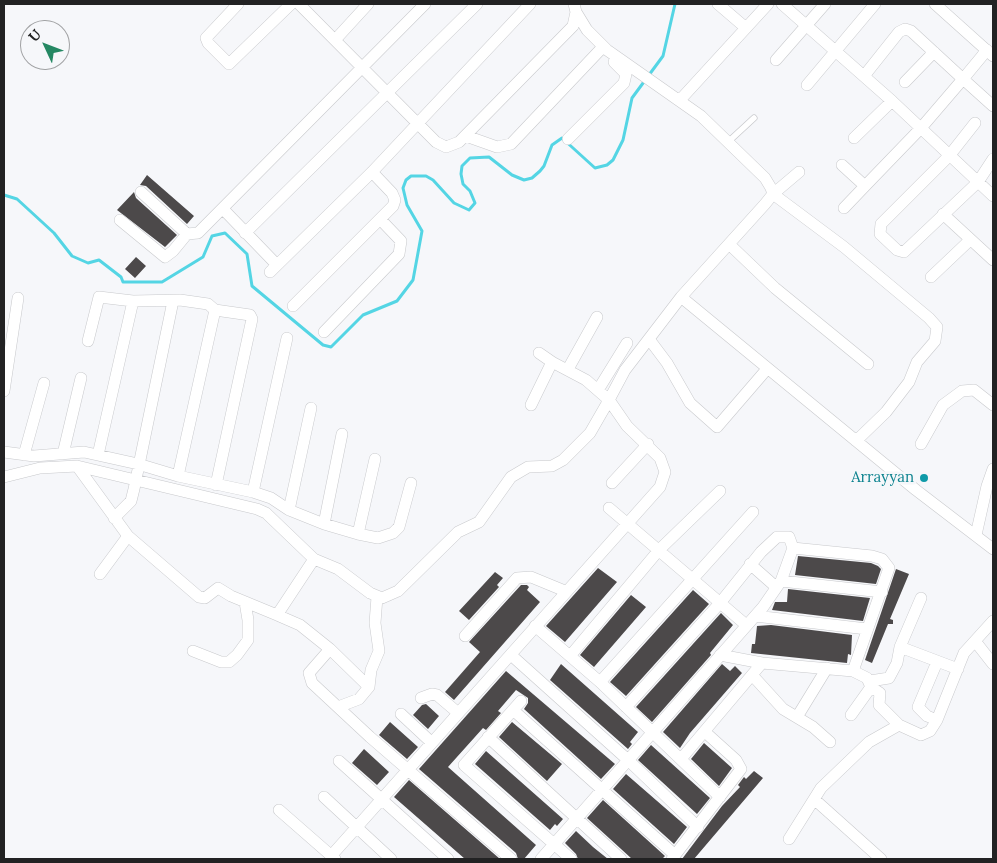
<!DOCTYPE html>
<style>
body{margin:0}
#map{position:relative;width:997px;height:863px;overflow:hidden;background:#f6f7fa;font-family:Lora,serif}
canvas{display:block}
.frame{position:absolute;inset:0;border:5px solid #222223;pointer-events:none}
.north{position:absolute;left:20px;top:20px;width:50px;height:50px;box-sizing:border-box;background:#f6f7fa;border:1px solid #a1a2a4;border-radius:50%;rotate:313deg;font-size:14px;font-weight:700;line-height:20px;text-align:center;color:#222223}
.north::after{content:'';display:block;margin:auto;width:18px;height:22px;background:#258863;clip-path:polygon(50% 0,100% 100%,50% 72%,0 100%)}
</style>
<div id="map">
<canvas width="997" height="863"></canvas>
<div class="frame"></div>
<div class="north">U</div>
</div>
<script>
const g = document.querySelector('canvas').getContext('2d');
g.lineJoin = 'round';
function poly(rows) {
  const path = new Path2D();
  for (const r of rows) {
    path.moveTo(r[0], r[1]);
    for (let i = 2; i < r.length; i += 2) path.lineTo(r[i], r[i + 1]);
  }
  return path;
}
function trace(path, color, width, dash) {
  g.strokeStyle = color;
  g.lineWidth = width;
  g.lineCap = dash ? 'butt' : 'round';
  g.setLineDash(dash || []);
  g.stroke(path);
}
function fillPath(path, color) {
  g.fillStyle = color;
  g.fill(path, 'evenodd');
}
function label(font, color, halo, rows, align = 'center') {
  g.font = font + ' Lora,serif';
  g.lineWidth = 5;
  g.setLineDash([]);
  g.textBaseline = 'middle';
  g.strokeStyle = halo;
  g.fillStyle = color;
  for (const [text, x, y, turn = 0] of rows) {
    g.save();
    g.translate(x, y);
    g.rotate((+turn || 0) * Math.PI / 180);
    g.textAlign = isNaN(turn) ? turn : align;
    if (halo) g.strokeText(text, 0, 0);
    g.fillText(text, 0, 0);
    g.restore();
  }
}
const stream = poly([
 [4,195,17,199,54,233,72,256,88,263,99,260,121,277,123,282,162,282,203,257,212,236,225,233,247,254,252,286,323,345,331,347,363,315,397,301,413,280,422,231,407,205,403,188,406,180,411,176,426,176,433,180,454,203,469,210,475,203,470,191,463,184,461,174,462,166,470,158,489,157,512,175,524,180,532,178,540,171,544,166,552,145,562,138,595,168,607,165,613,160,623,140,632,98,663,56,675,4]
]);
const building = poly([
 [147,175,194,216,187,224,146,186,140,185],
 [134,192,136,198,177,235,165,247,117,210],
 [136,257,146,266,135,278,125,269],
 [798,556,871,563,878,566,881,569,876,584,795,575],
 [598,568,617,582,565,642,546,626],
 [896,569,909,574,890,619,893,620,893,624,888,624,872,663,865,660],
 [495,572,503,578,497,585,499,587,469,620,459,611],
 [521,585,527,585,529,587,527,590,540,602,454,700,445,692,480,652,469,642],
 [788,589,870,598,863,621,772,610,775,602,787,602],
 [693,590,709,604,626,696,610,682],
 [631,595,646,607,594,667,580,655],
 [721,613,733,625,710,653,711,655,652,722,636,707],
 [771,625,852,635,851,655,848,654,847,663,751,653,752,644,755,644,757,626],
 [561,664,638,732,630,742,632,744,628,749,550,680],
 [722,664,730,671,735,666,742,673,690,733,680,748,663,732],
 [506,671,615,764,601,779,524,709,528,703,528,698,516,690,498,711,501,713,486,730,483,728,448,767,536,845,524,859,518,859,516,853,419,769],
 [426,704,439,716,428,729,413,715,422,705],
 [390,722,418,747,407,759,379,735],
 [512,722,562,764,547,781,499,737],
 [704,743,732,768,719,786,691,759],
 [651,745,710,798,697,814,638,760],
 [364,749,389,772,377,785,352,763],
 [486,751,563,819,557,826,555,824,550,830,475,764],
 [754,771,763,778,694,859,682,859,722,806,740,787,738,785,744,777,746,779],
 [626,774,687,827,674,844,613,789],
 [409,780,500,859,465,859,394,797],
 [603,800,665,856,662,859,632,859,587,818],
 [576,831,593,847,608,859,578,859,576,854,565,843]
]);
const lane = poly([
 [728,142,754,118]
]);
const street = poly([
 [238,4,206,38,208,43,229,64,291,4],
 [299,4,436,142,446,147,459,142,573,26,576,12],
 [574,4,576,12,587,30,607,50,701,116,765,178,771,188,773,194,765,204,681,297,916,490,993,549],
 [718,4,746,28],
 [782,4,892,101,993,196],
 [935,4,993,56],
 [335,40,368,4],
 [776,60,825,4],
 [864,76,899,32,905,29,911,31,963,79,987,50],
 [905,82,934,52],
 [807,85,875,4],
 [680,100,768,4],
 [975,123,949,156,881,224,880,234,897,250,904,252,978,182,993,159],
 [466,136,497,147,511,144,600,50],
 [854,138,892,101],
 [568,139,624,83,626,74,614,62],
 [842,165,865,186,921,128,963,79,993,106],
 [799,172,773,194,844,247,929,318,937,327,935,341,917,362,909,382,886,412,856,441],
 [141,192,187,234],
 [844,208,865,186],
 [223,209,277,265],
 [943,214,993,260],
 [120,220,165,257,173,251,187,234,198,233,425,4],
 [245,233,477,4],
 [730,245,775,288,868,364],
 [270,272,372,172,530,4],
 [931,277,970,240],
 [293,306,393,206,395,200,392,193,372,172],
 [324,332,399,254,401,241,380,219],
 [649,339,667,363,690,403,717,427,767,369],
 [88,341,99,297,133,301,180,300,208,304,215,310],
 [539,353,552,362],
 [568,369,597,317],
 [598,390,627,343],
 [4,391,18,298],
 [921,444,943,405,962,391,974,390,993,405],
 [4,452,34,456,84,452,138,464,178,476,253,492,271,498,289,510,324,524,358,534,378,538,393,533,399,527,411,483],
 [63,454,81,378],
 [24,455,44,383],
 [98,455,133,301],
 [77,466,128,536,199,597,205,598,218,588,231,596,277,615],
 [178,476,215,310,250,315,252,319,216,485],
 [4,477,40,468,77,466,257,509,266,513,314,559,338,569,370,593,382,598,398,591,458,532,479,522,511,477,528,467,552,466,563,460,590,433,609,400,586,380,552,362,531,405],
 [612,483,648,444],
 [253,492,287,338],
 [609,508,745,624],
 [289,510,311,408],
 [114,518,131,501,134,489,173,301],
 [324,524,342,434],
 [358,534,375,459],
 [976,535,987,486,993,469],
 [793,548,872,556,882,559,889,568,853,671],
 [314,559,277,615,300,625,330,649,369,687],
 [750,564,776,587],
 [100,574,128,536],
 [781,581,882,592],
 [921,598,900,647,958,669],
 [755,616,867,629],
 [535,626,600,682,720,797],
 [465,636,517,578,531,577,565,591],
 [975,641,993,664],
 [330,649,309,673,312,683,370,737,511,859],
 [193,651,221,662,229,662,237,655,248,640,248,620,245,602],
 [511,655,628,760,698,827],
 [720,655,762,663,853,671,867,678,871,687,851,715],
 [570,656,659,550,720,491],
 [937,662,918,707,927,716,937,720],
 [753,676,783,709,813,727,830,742],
 [870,681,889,678,897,663,900,647],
 [600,682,753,512],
 [871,687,880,693,879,705,899,725],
 [421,698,432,694,437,695,457,712],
 [521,701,464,765,571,859],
 [338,707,359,699,369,687,371,670,379,651,375,623,377,597],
 [513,710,675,855],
 [401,714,431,742],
 [797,717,827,668],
 [488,737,621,859],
 [681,759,762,663],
 [339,761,448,859],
 [324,797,391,859],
 [814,799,881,859],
 [279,810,335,859],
 [789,839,821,788,869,742,899,725,921,735,930,731,937,720,964,653,993,621],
 [331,856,660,487,665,472,660,458,627,426,609,400,625,370,681,297],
 [541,859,763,607,781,581,793,548,789,537,777,537,761,552,720,603,626,707],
 [672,859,741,769,736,760,705,732]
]);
const markers = [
 [924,478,5,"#0f9aa8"]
];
const cultureNames = [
 ["Arrayyan",914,478]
];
trace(stream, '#54d5e4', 3);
fillPath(building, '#4c494a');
trace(lane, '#c8c9cc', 7);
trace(street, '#c8c9cc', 12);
trace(lane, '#fff', 5.5);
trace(street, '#fff', 11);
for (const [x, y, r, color] of markers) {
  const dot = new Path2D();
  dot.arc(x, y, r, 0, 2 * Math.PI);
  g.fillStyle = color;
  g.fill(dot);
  trace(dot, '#f6f7fa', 2);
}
label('15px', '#0d838f', '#f6f7fa', cultureNames, 'right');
</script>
